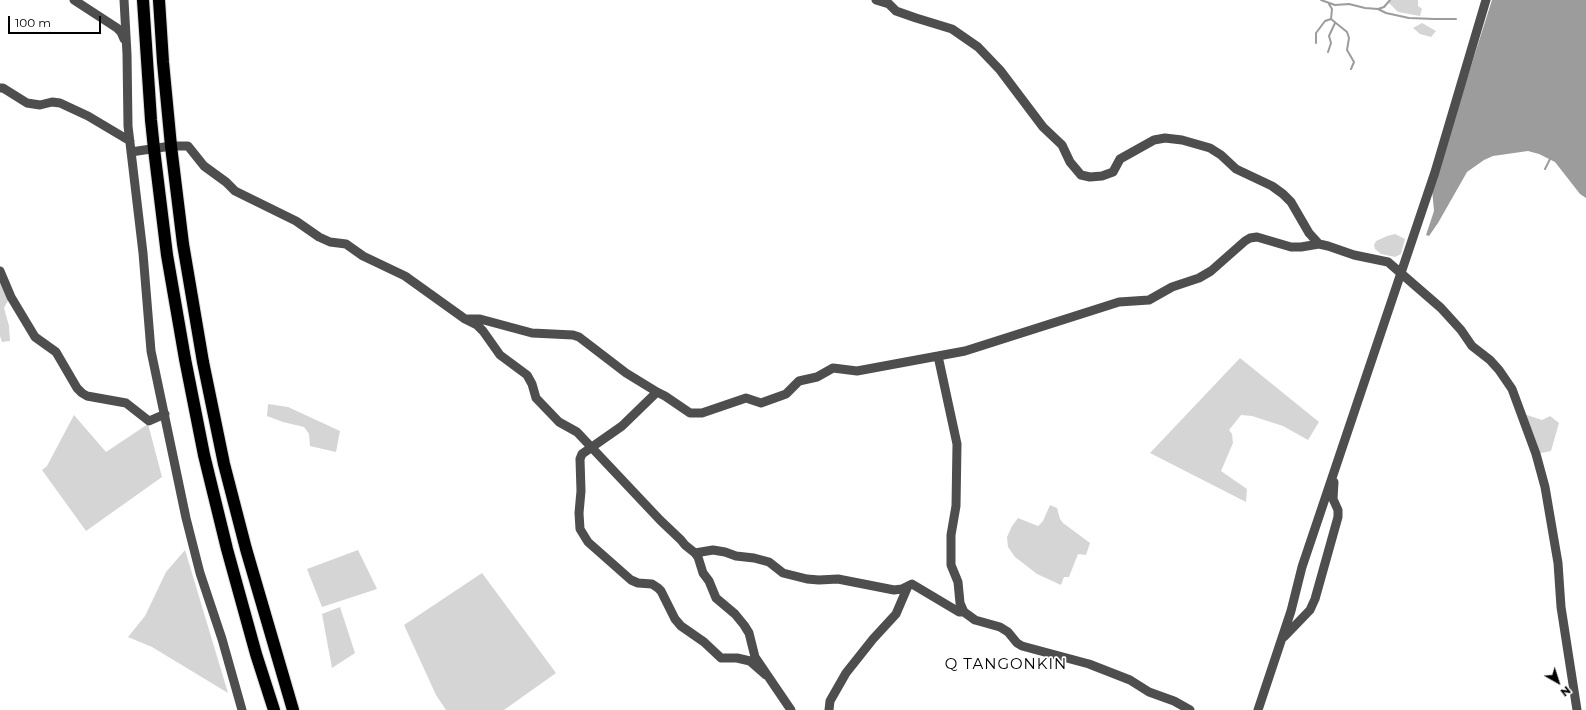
<!DOCTYPE html>
<style>
body{margin:0}
#map{position:relative;width:1586px;height:710px;overflow:hidden;background:#fff;font-family:Montserrat,sans-serif}
canvas{display:block}
.north{position:absolute;left:1538px;top:662px;width:40px;height:40px;-webkit-text-stroke:3px #fff;paint-order:stroke;rotate:141deg;font-size:11px;font-weight:700;line-height:16px;text-align:center;color:#000}
.north::after{content:'';display:block;margin:auto;width:14px;height:18px;background:#000;clip-path:polygon(50% 0,100% 100%,50% 72%,0 100%)}
.scale{position:absolute;left:8px;top:16px;width:93px;height:18px;box-sizing:border-box;border:2px solid #000;border-top:0;padding-left:5px;font-size:12px;line-height:14px;white-space:nowrap;color:#000;-webkit-text-stroke:3px #fff;paint-order:stroke}
</style>
<div id="map">
<canvas width="1586" height="710"></canvas>
<div class="north">N</div>
<div class="scale">100 m</div>
</div>
<script>
const g = document.querySelector('canvas').getContext('2d');
g.lineJoin = 'round';
function fillPath(path, color) {
  g.fillStyle = color;
  g.fill(path, 'evenodd');
}
function poly(rows) {
  const path = new Path2D();
  for (const r of rows) {
    path.moveTo(r[0], r[1]);
    for (let i = 2; i < r.length; i += 2) path.lineTo(r[i], r[i + 1]);
  }
  return path;
}
function trace(path, color, width, dash) {
  g.strokeStyle = color;
  g.lineWidth = width;
  g.lineCap = dash ? 'butt' : 'round';
  g.setLineDash(dash || []);
  g.stroke(path);
}
function label(font, color, halo, rows, align = 'center') {
  g.font = font + ' Montserrat,sans-serif';
  g.lineWidth = 3.5;
  g.setLineDash([]);
  g.textBaseline = 'middle';
  g.strokeStyle = halo;
  g.fillStyle = color;
  for (const [text, x, y, turn = 0] of rows) {
    g.save();
    g.translate(x, y);
    g.rotate((+turn || 0) * Math.PI / 180);
    g.textAlign = isNaN(turn) ? turn : align;
    if (halo) g.strokeText(text, 0, 0);
    g.fillText(text, 0, 0);
    g.restore();
  }
}
const green = poly([
 [1390,0,1418,0,1418,6,1422,9,1420,16,1398,12,1388,2],
 [1422,23,1436,31,1431,37,1420,34,1413,28],
 [1395,234,1405,239,1401,254,1395,257,1381,254,1375,249,1374,245,1376,241,1387,236],
 [0,271,11,297,6,304,4,308,9,326,10,341,2,342,0,336],
 [1240,358,1319,422,1308,440,1283,426,1252,416,1241,415,1229,430,1232,434,1233,443,1221,471,1247,489,1246,502,1150,453],
 [268,404,288,407,340,431,336,452,310,446,309,434,304,427,283,422,267,416],
 [1521,413,1542,420,1550,416,1559,423,1551,451,1536,454],
 [74,415,106,452,148,424,162,477,86,531,42,470,47,466],
 [1050,505,1057,508,1060,519,1063,523,1090,543,1086,555,1078,554,1069,577,1064,577,1061,585,1037,574,1015,557,1008,547,1007,537,1012,526,1018,518,1038,526,1043,521],
 [185,550,228,693,152,647,128,637,145,616,166,572],
 [358,550,377,589,322,607,307,569],
 [482,573,556,673,504,710,446,710,436,695,404,625],
 [340,607,355,653,332,668,322,614]
]);
const water = poly([
 [1492,0,1586,0,1586,198,1580,194,1555,162,1539,154,1528,151,1493,156,1484,160,1467,172,1438,223,1429,236,1426,235,1434,211,1432,189]
]);
const stream = poly([
 [1321,0,1335,5,1349,4,1365,8,1378,9,1384,7,1390,0],
 [1329,4,1332,9,1331,19,1347,32,1349,38,1347,50,1354,62,1351,69],
 [1378,9,1386,13,1409,18,1435,19,1456,19],
 [1316,43,1316,33,1325,21,1331,19],
 [1328,52,1331,43,1329,36,1335,23],
 [1545,169,1550,159]
]);
const minor = poly([
 [74,0,117,28,121,32,124,39],
 [124,0,127,54,128,126,143,253,151,351,186,518,200,573,222,639,242,710],
 [876,0,889,4,896,11,916,18,952,29,978,47,1000,70,1043,127,1062,145,1070,162,1081,175,1090,177,1102,176,1113,172,1120,159,1154,140,1165,138,1182,140,1210,148,1221,155,1236,169,1272,186,1283,194,1291,202,1309,233,1319,244],
 [0,88,3,88,27,103,40,105,52,102,60,103,88,116,130,141],
 [131,152,171,146,188,146,204,166,226,182,235,191,296,221,319,237,330,242,346,244,363,256,405,276,465,319,477,325,483,331,500,355,527,375,532,384,536,398,559,422,577,432,660,520,681,540,685,545,695,553,698,557,703,573,709,581,716,598,735,614,744,625,749,633,755,657,791,710],
 [0,271,11,297,35,337,56,352,77,388,82,393,87,396,126,403,149,421,165,414],
 [468,319,480,319,532,333,573,335,579,337,626,373,657,392],
 [938,356,957,444,956,506,951,535,951,565,958,582,960,603,964,612,975,620,1000,627,1008,632,1017,643,1022,646,1089,664,1130,680,1149,692,1174,701,1190,710],
 [695,553,713,550,725,552,736,556,754,558,769,562,783,573,807,579,819,580,838,579,894,590,902,589,912,584,959,612,964,612],
 [1284,637,1310,610,1315,599,1338,517,1338,510,1333,499,1334,482],
 [766,675,750,661,737,658,721,658,704,642,681,626,675,619,661,591,658,588,652,584,638,583,631,580,588,542,580,529,579,513,581,491,580,459,582,454,622,426,657,392,665,396,690,413,702,413,746,398,761,403,786,394,799,381,817,377,833,368,857,371,965,351,1119,302,1149,300,1172,287,1199,278,1211,271,1245,241,1250,238,1257,237,1291,247,1301,247,1319,244,1328,246,1354,255,1388,262,1441,308,1461,330,1472,346,1490,360,1499,370,1512,389,1536,454,1545,487,1558,563,1561,607,1577,710],
 [829,710,830,701,846,673,873,639,896,614,908,586],
 [1258,710,1291,611,1302,567,1435,172,1486,0]
]);
const highway = poly([
 [143,0,151,120,154,149,167,255,185,359,204,455,227,549,256,654,274,710],
 [159,0,163,62,171,146,183,244,203,362,224,464,246,549,293,710]
]);
const quarterNames = [
 ["Q TANGONKIN",1006,665]
];
fillPath(green, '#d5d5d5');
fillPath(water, '#9c9c9c');
trace(stream, '#9c9c9c', 2);
trace(highway, '#dbdbdb', 14);
trace(minor, '#4e4e4e', 9);
trace(highway, '#000', 12);
g.letterSpacing = '1px';
label('15px', '#000', '#fff', quarterNames);
g.letterSpacing = '0px';
</script>
